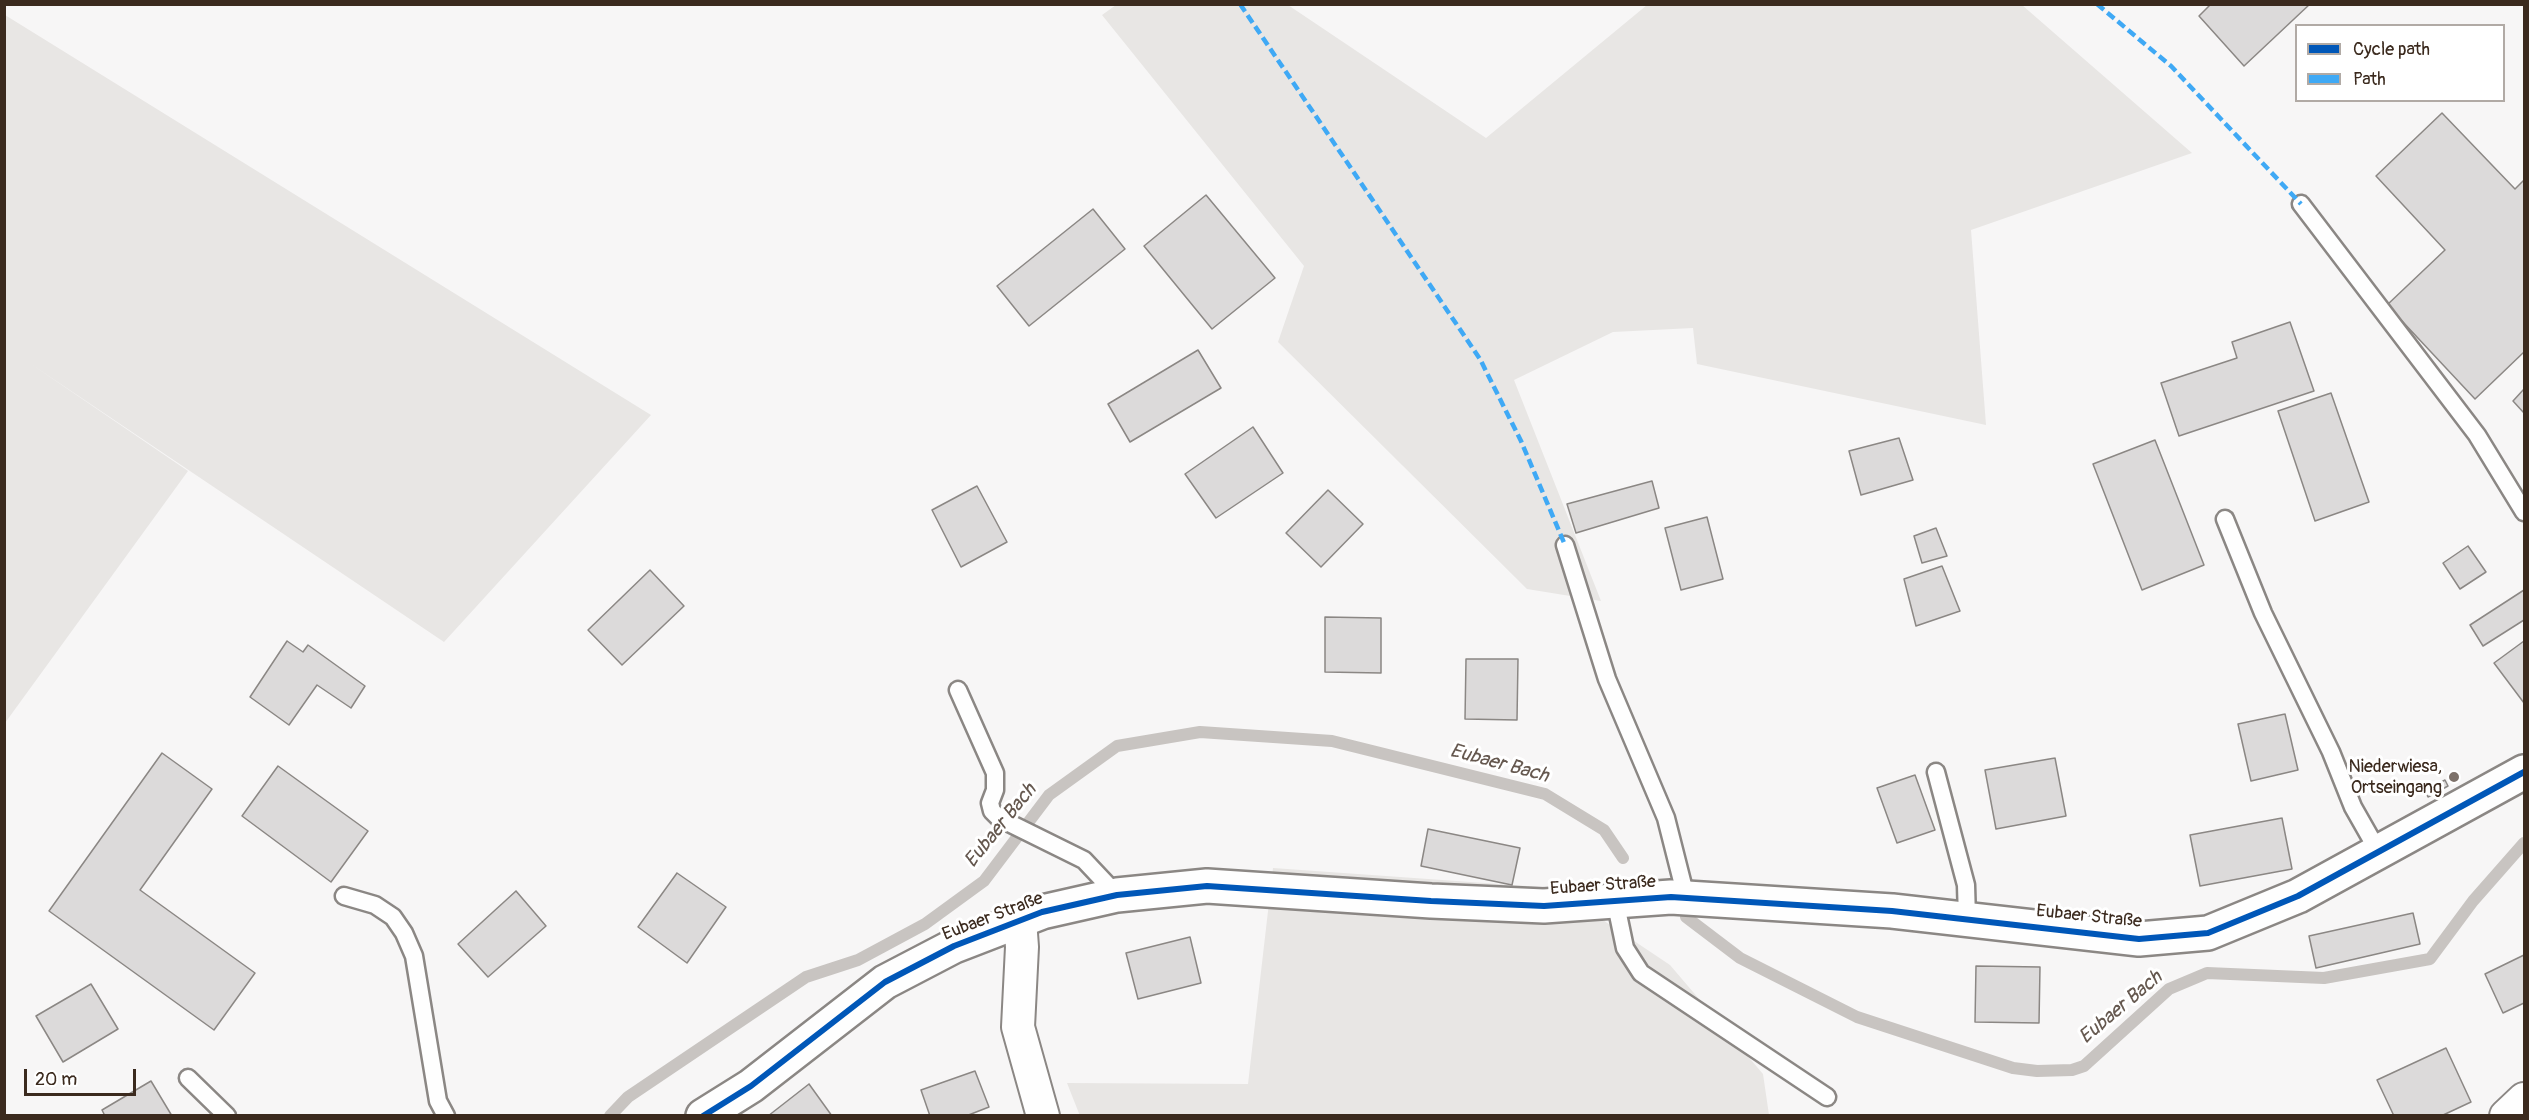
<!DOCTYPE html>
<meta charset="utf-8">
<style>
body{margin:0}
#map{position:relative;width:2529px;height:1120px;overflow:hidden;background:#f7f6f6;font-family:Pangolin,sans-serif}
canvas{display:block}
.frame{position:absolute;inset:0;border:6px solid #3b2a1e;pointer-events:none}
.legend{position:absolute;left:2295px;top:24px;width:210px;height:78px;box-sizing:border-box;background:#fff;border:2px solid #b1aaa5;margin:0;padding:8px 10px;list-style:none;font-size:18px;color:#3b2a1e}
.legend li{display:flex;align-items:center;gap:12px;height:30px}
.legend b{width:30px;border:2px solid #b1aaa5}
.scale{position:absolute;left:24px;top:1069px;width:112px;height:27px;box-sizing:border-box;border:3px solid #3b2a1e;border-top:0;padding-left:8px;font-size:18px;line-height:21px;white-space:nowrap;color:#3b2a1e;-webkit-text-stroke:4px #fff;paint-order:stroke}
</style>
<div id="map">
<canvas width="2529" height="1120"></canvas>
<div class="frame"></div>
<ul class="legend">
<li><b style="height:8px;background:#0057b8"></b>Cycle path</li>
<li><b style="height:8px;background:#3fa9f5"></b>Path</li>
</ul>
<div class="scale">20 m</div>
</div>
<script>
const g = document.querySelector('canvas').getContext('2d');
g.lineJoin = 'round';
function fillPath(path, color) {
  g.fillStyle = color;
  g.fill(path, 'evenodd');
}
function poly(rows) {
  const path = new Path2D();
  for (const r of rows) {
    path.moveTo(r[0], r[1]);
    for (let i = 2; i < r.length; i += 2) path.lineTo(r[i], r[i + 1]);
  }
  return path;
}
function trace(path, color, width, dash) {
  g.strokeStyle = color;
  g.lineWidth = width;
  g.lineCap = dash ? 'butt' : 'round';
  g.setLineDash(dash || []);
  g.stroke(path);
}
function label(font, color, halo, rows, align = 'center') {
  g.font = font + ' Pangolin,sans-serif';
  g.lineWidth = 6;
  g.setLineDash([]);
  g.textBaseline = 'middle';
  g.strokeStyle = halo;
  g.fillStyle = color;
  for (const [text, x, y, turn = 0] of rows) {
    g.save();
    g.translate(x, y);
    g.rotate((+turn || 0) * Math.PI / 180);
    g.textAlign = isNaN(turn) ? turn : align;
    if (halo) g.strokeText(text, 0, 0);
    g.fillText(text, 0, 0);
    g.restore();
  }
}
const green = poly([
 [1116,5,1288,5,1486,138,1647,5,2022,5,2192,153,1971,230,1986,425,1697,364,1693,328,1613,332,1514,380,1601,601,1527,589,1278,342,1304,266,1102,15],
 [5,15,651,415,444,642,31,364,188,471,5,723],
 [1273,868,1555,888,1670,965,1763,1074,1769,1115,1080,1116,1067,1083,1248,1084]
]);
const stream = poly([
 [1686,917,1740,958,1857,1017,2013,1068,2037,1071,2072,1070,2084,1066,2169,989,2207,973,2324,978,2430,959,2473,901,2524,843],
 [610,1116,628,1097,806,977,858,960,925,924,984,881,1049,795,1117,746,1200,732,1332,741,1545,794,1604,830,1623,858]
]);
const building = poly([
 [2211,4,2310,4,2244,66,2199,16,2211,4],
 [2442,113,2515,189,2524,180,2524,352,2475,399,2387,305,2445,250,2376,176,2442,113],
 [1206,195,1275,278,1212,329,1144,246,1206,195],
 [1093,209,1125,249,1029,326,997,286,1093,209],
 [2290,322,2314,391,2179,436,2161,383,2237,358,2232,342,2290,322],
 [1198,350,1221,388,1130,442,1108,404,1198,350],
 [2524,389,2524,413,2513,401,2524,389],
 [2331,393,2369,502,2315,521,2278,411,2331,393],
 [1253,427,1283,473,1216,518,1185,474,1253,427],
 [1899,438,1913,480,1861,495,1849,451,1899,438],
 [2155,440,2204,565,2142,590,2093,464,2155,440],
 [1652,481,1659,508,1576,533,1567,504,1652,481],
 [977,486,1007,542,961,567,932,510,977,486],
 [1328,490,1363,524,1321,567,1286,533,1328,490],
 [1707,517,1723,579,1681,590,1665,528,1707,517],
 [1936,528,1947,556,1922,563,1914,536,1936,528],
 [2468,546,2486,572,2460,589,2443,563,2468,546],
 [1942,566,1960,611,1916,626,1904,579,1942,566],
 [650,570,684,606,622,665,588,630,650,570],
 [2524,590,2524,620,2483,646,2470,625,2524,590],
 [1325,617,1381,618,1381,673,1325,672,1325,617],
 [287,641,303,652,308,645,365,686,351,708,317,685,289,725,250,697,287,641],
 [2524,641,2524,703,2494,663,2524,641],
 [1466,659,1518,659,1517,720,1465,719,1466,659],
 [2285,714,2298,770,2251,781,2238,724,2285,714],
 [162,753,212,789,140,890,255,973,214,1030,49,911,162,753],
 [2055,758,2066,816,1996,829,1985,770,2055,758],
 [278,766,368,831,331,882,242,816,278,766],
 [1915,775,1935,830,1897,843,1877,788,1915,775],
 [2445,780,2448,786,2428,797,2425,791,2445,780],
 [2282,818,2292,869,2200,886,2190,835,2282,818],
 [1428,829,1520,848,1512,885,1421,866,1428,829],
 [677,873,726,907,687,963,638,927,677,873],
 [516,891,546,926,488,977,458,944,516,891],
 [2413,913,2420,944,2316,968,2309,936,2413,913],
 [1190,937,1201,983,1138,999,1126,953,1190,937],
 [2524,955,2524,1003,2503,1013,2485,974,2524,955],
 [1976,966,2040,967,2039,1023,1975,1022,1976,966],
 [91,984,118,1029,63,1062,36,1016,91,984],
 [2446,1048,2471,1102,2441,1116,2394,1116,2377,1080,2446,1048],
 [975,1071,989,1107,966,1116,930,1116,921,1090,975,1071],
 [151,1081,172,1116,105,1116,102,1110,151,1081],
 [809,1084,832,1116,768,1116,809,1084]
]);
const service = poly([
 [2301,204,2477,435,2524,512],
 [2225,519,2263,613,2331,752,2353,807,2378,851],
 [1565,545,1607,679,1666,818,1686,897],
 [958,690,995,773,995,790,990,803,992,811,999,818,1084,860,1117,895],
 [1936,772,1966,885,1967,919],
 [344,896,375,905,393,917,404,933,414,956,438,1101,446,1116],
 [1615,900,1625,948,1641,973,1827,1097],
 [188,1078,227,1116]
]);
const minor = poly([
 [1020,920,1022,947,1018,1027,1043,1116],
 [2506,1116,2524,1099]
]);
const tertiary = poly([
 [703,1116,751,1086,885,982,954,946,1042,912,1117,895,1207,886,1431,901,1544,906,1671,897,1892,911,2139,939,2208,933,2298,896,2524,772]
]);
const quiet = poly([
 [1240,4,1480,359,1521,441,1565,545],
 [2097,4,2171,66,2301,204]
]);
const cycleway = poly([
 [703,1116,751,1086,885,982,954,946,1042,912,1117,895,1207,886,1431,901,1544,906,1671,897,1892,911,2139,939,2208,933,2298,896,2524,772]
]);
const markers = [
 [2454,777,6,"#7d716a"]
];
const poiNames = [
 ["Niederwiesa,",2442,767],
 ["Ortseingang",2442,788]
];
const streetNames = [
 ["Eubaer Straße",1603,886,-4],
 ["Eubaer Straße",993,917,-21],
 ["Eubaer Straße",2089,917,6]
];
const waterNames = [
 ["Eubaer Bach",1499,764,15],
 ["Eubaer Bach",1001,826,-51],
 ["Eubaer Bach",2121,1008,-40]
];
fillPath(green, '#e8e6e4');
trace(stream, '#c8c4c1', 12);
fillPath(building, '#dcdada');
trace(building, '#8b8784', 1.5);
trace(service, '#8b8784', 21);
trace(minor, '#8b8784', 36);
trace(tertiary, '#8b8784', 38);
trace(service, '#fefefe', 16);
trace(minor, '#fefefe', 32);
trace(tertiary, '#fefefe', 33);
trace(quiet, '#3fa9f5', 4.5, [9, 4.5]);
trace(cycleway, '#0057b8', 6);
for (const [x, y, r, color] of markers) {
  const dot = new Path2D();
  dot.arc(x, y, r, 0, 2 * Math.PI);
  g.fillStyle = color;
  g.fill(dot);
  trace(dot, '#fff', 2);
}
label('18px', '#3b2a1e', '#fff', poiNames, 'right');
label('18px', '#3b2a1e', '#fff', streetNames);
label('italic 20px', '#65584f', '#fff', waterNames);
</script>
